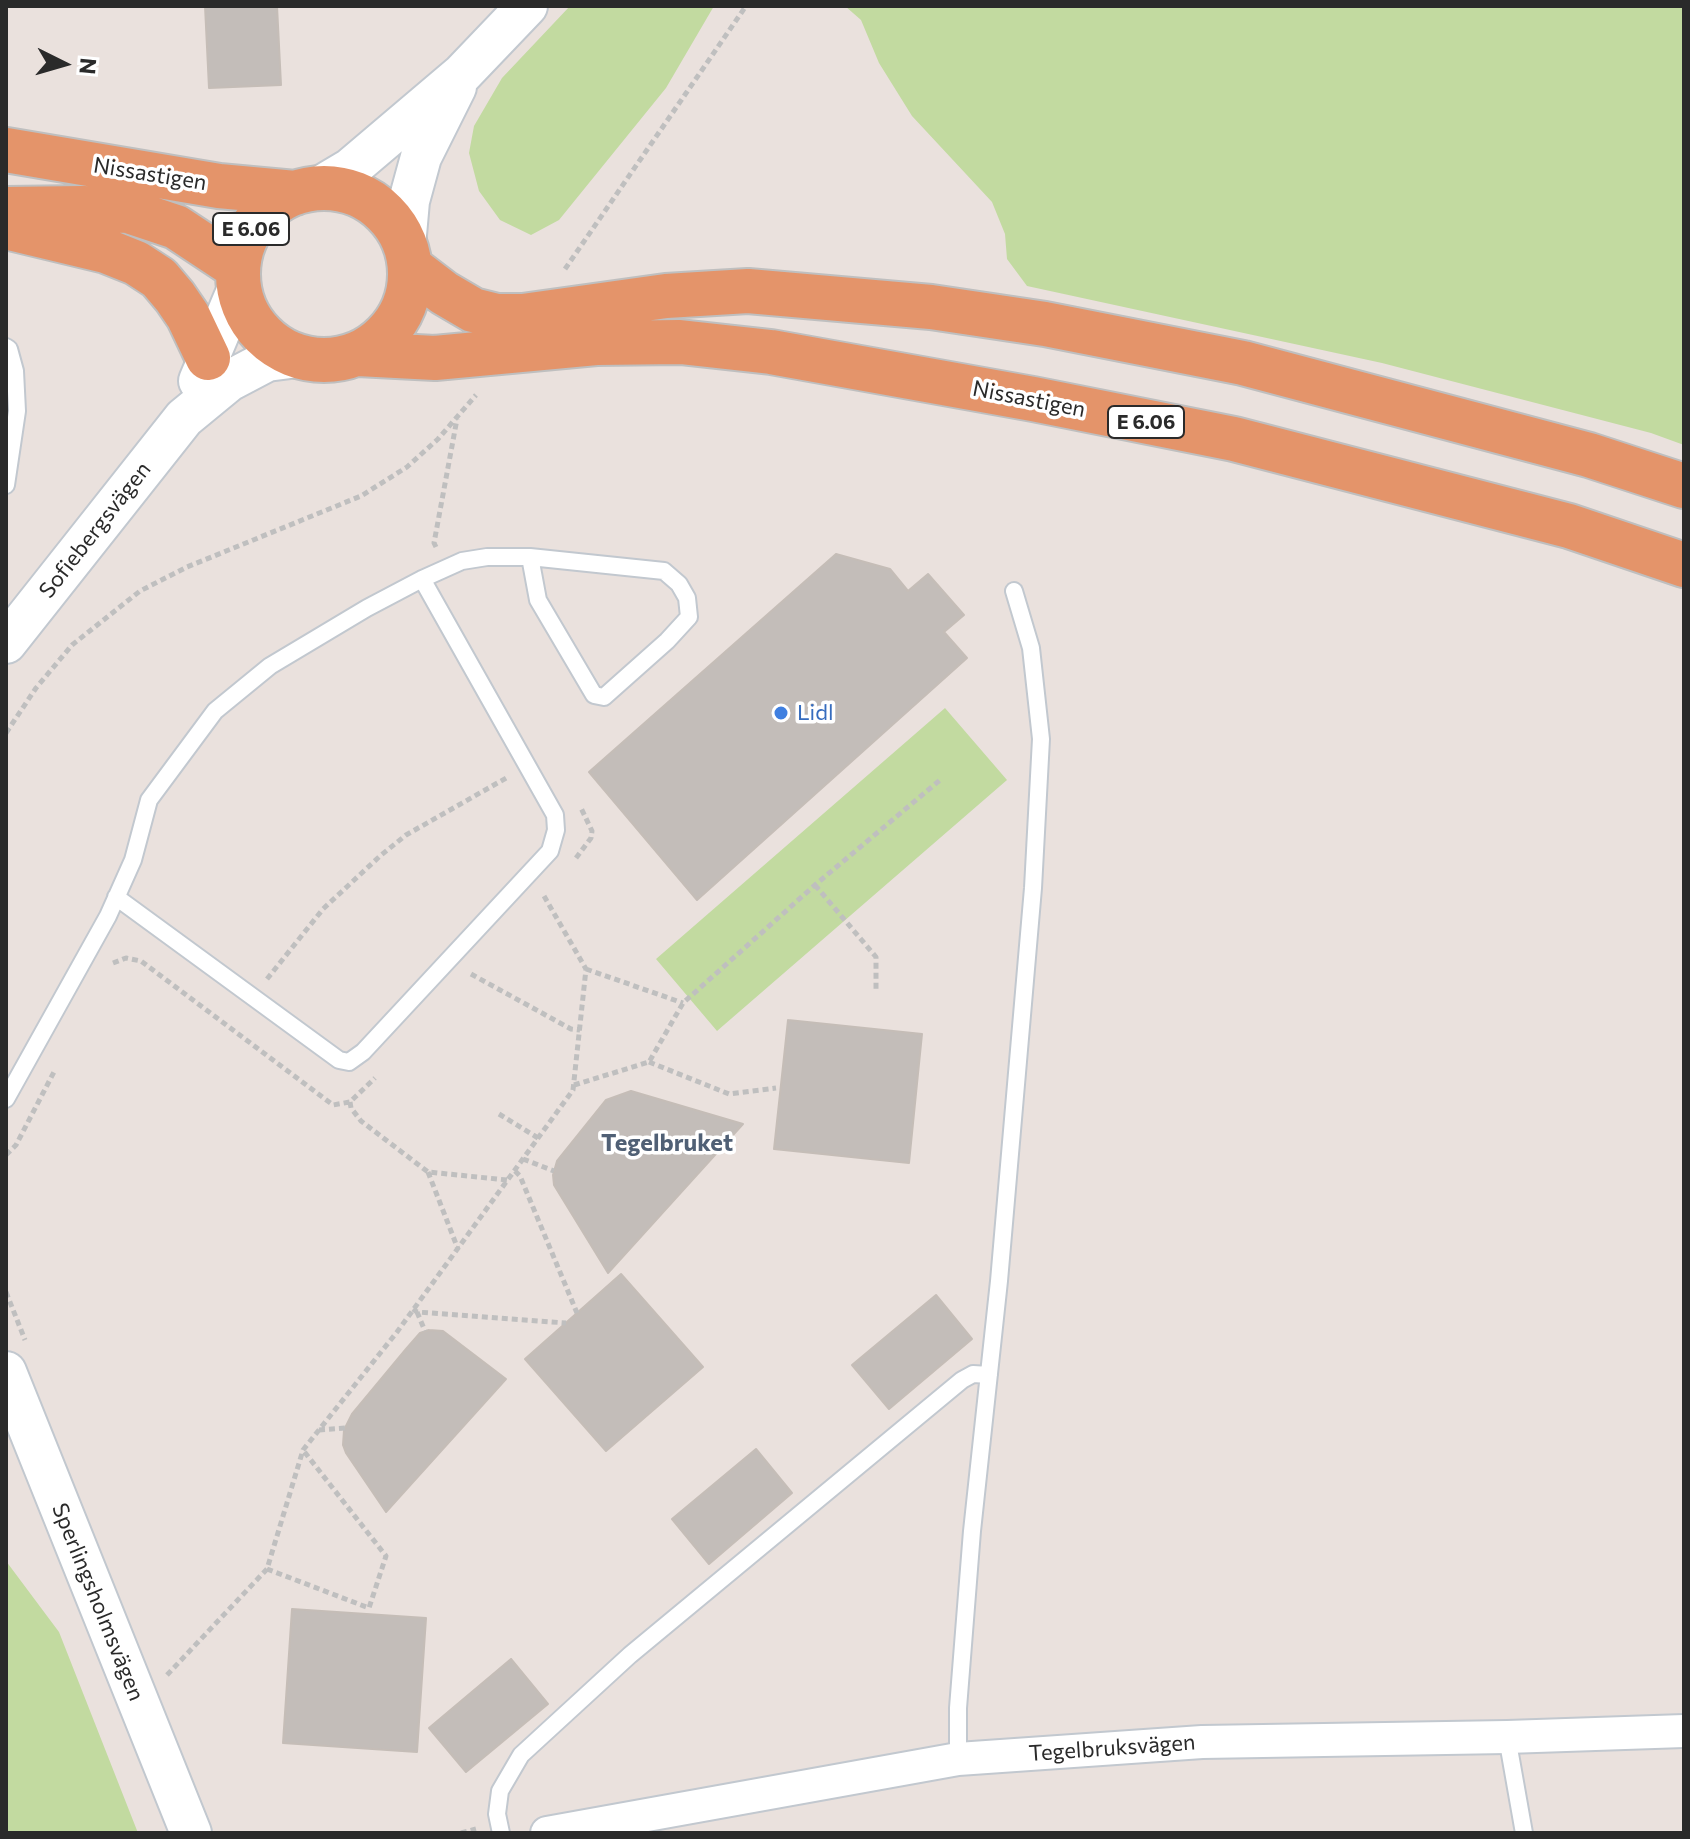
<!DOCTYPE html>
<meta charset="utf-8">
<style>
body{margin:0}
#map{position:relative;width:1690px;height:1839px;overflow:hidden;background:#eae1dd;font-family:Commissioner,sans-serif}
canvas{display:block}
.frame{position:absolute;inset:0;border:8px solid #2a2a2a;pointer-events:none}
.north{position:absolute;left:24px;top:24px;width:80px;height:80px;-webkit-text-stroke:6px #fff;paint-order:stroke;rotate:95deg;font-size:22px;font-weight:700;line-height:32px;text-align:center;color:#2a2a2a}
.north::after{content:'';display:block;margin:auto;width:28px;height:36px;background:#2a2a2a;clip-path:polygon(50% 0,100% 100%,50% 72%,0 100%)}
</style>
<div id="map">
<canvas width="1690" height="1839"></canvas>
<div class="frame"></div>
<div class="north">N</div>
</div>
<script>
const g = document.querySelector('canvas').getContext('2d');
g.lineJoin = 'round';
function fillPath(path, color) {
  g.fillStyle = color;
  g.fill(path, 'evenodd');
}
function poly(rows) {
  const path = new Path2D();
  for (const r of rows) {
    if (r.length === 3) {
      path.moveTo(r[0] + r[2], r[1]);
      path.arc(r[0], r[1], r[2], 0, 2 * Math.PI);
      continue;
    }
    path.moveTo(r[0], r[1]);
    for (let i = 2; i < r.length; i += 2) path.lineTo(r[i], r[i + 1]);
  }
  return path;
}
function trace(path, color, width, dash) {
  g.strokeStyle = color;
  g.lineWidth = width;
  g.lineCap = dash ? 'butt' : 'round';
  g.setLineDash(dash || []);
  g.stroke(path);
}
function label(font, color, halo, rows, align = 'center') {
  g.font = font + ' Commissioner,sans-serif';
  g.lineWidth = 7;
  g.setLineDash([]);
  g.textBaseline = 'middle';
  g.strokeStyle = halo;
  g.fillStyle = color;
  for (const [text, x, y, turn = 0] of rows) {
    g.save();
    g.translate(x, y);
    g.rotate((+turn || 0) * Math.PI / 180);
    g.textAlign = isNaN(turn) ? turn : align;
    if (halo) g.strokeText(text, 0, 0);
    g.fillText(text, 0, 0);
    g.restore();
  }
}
const green = poly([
 [570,6,714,6,666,88,559,220,531,235,500,220,479,191,469,153,474,126,502,78],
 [845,6,1684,6,1684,445,1651,433,1382,363,1027,286,1007,259,1005,234,992,202,912,116,879,63,861,20],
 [945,708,1007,780,717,1031,656,959],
 [6,1561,59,1632,138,1833,6,1833]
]);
const building = poly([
 [205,6,277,6,281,85,209,88,205,6],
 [836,554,890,569,908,591,928,574,964,615,944,632,967,658,697,900,589,772,836,554],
 [788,1020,922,1034,909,1163,774,1149,788,1020],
 [631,1091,743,1124,608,1273,554,1185,553,1175,557,1161,606,1100,631,1091],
 [621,1274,703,1367,606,1451,525,1359,621,1274],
 [936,1295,972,1339,889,1409,852,1365,936,1295],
 [429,1330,443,1331,506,1379,386,1512,346,1453,343,1445,344,1430,352,1414,406,1349,420,1333,429,1330],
 [756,1449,792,1493,709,1564,672,1519,756,1449],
 [292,1609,426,1618,417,1752,283,1743,292,1609],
 [511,1659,548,1704,466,1772,429,1728,511,1659]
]);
const path = poly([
 [565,269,746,6],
 [436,547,434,543,457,419],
 [6,733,36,688,72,645,140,591,187,567,361,496,407,467,438,439,476,395],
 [576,858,591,838,592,831,581,808],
 [815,885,876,957,876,992],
 [113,963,126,958,141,961,333,1105,350,1102,375,1078],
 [586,969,683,1003],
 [471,974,571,1029,580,1030],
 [267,979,323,909,380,856,406,835,508,777],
 [649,1062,729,1094,776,1088],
 [574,1085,649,1062,683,1003,815,885,940,780],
 [350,1102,351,1108,361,1121,428,1172,507,1180],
 [499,1114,538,1138],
 [6,1155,16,1145,55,1070],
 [523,1159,554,1171],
 [515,1171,520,1176,577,1313],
 [428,1172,458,1249],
 [6,1292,25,1340],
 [413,1309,417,1312,566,1323],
 [417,1312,425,1331],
 [319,1430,345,1428],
 [267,1569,369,1608,386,1556,303,1450],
 [167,1675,267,1569,303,1450,397,1332,573,1090,586,969,544,896],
 [461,1833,476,1829]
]);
const service = poly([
 [6,347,9,349,15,371,17,411,6,485],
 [116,897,339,1060,349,1062,363,1052,550,851,556,830,555,815,422,579],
 [6,1099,108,916,133,860,149,800,215,711,270,666,367,608,422,579,462,561,487,557,530,557,664,571,679,584,687,598,689,617,667,641,604,697,594,695,538,600,530,557],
 [1507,1737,1524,1833],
 [958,1759,958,1708,972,1531,999,1281,1033,888,1041,739,1031,648,1014,591],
 [501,1833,497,1814,500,1791,521,1755,630,1655,962,1380,973,1374,989,1375]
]);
const minor = poly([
 [547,1833,958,1759,1202,1742,1507,1737,1684,1731]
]);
const tertiary = poly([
 [318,188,350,169,462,74,527,6],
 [405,246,409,201,421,157,456,87],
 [199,381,239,286],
 [6,643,184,418,229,381,267,361,298,357],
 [6,1372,191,1833]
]);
const trunk = poly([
 [6,150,219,186,295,193],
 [324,274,86],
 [6,209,83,208,128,211,176,227,238,268],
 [6,227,106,251,136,263,159,278,175,297,188,316,208,358],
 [410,267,444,293,473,310,497,316,523,316,666,296,748,291,931,307,1045,324,1243,363,1589,455,1684,486],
 [358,354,435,358,596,343,680,342,771,352,1033,399,1234,439,1569,526,1684,565]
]);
const markers = [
 [781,713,8,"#3f7fe0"]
];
const shields = [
 [251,229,76],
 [1146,422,76]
];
const shieldNames = [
 ["E 6.06",251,229],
 ["E 6.06",1146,422]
];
const streetNames = [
 ["Nissastigen",150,174,9],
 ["Nissastigen",1029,399,11],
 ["Sofiebergsvägen",95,530,-52],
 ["Sperlingsholmsvägen",98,1602,68],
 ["Tegelbruksvägen",1112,1748,-4]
];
const shopNames = [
 ["Lidl",797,713]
];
const neighbourhoodNames = [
 ["Tegelbruket",667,1143]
];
fillPath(green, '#c2daa0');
fillPath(building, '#c3bdb9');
trace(building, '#c5bdb7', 2);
trace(service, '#c2c8cf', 20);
trace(minor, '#c2c8cf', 36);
trace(tertiary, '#c2c8cf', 44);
trace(trunk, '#bfbfbf', 48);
trace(path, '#bfbfbf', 5, [6, 4]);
trace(service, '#fff', 16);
trace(minor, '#fff', 32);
trace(tertiary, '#fff', 40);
trace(trunk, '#e4946a', 44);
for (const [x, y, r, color] of markers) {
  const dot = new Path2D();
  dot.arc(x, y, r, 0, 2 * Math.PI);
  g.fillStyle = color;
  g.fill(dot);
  trace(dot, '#fff', 3);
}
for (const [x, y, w] of shields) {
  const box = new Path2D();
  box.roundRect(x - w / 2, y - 16, w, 32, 6);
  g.fillStyle = '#fff';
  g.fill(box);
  trace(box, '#2a2a2a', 2);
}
label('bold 20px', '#2a2a2a', null, shieldNames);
label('22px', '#2a2a2a', '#fff', streetNames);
label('22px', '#366cbe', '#fff', shopNames, 'left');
label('bold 24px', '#506075', '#fff', neighbourhoodNames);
</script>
